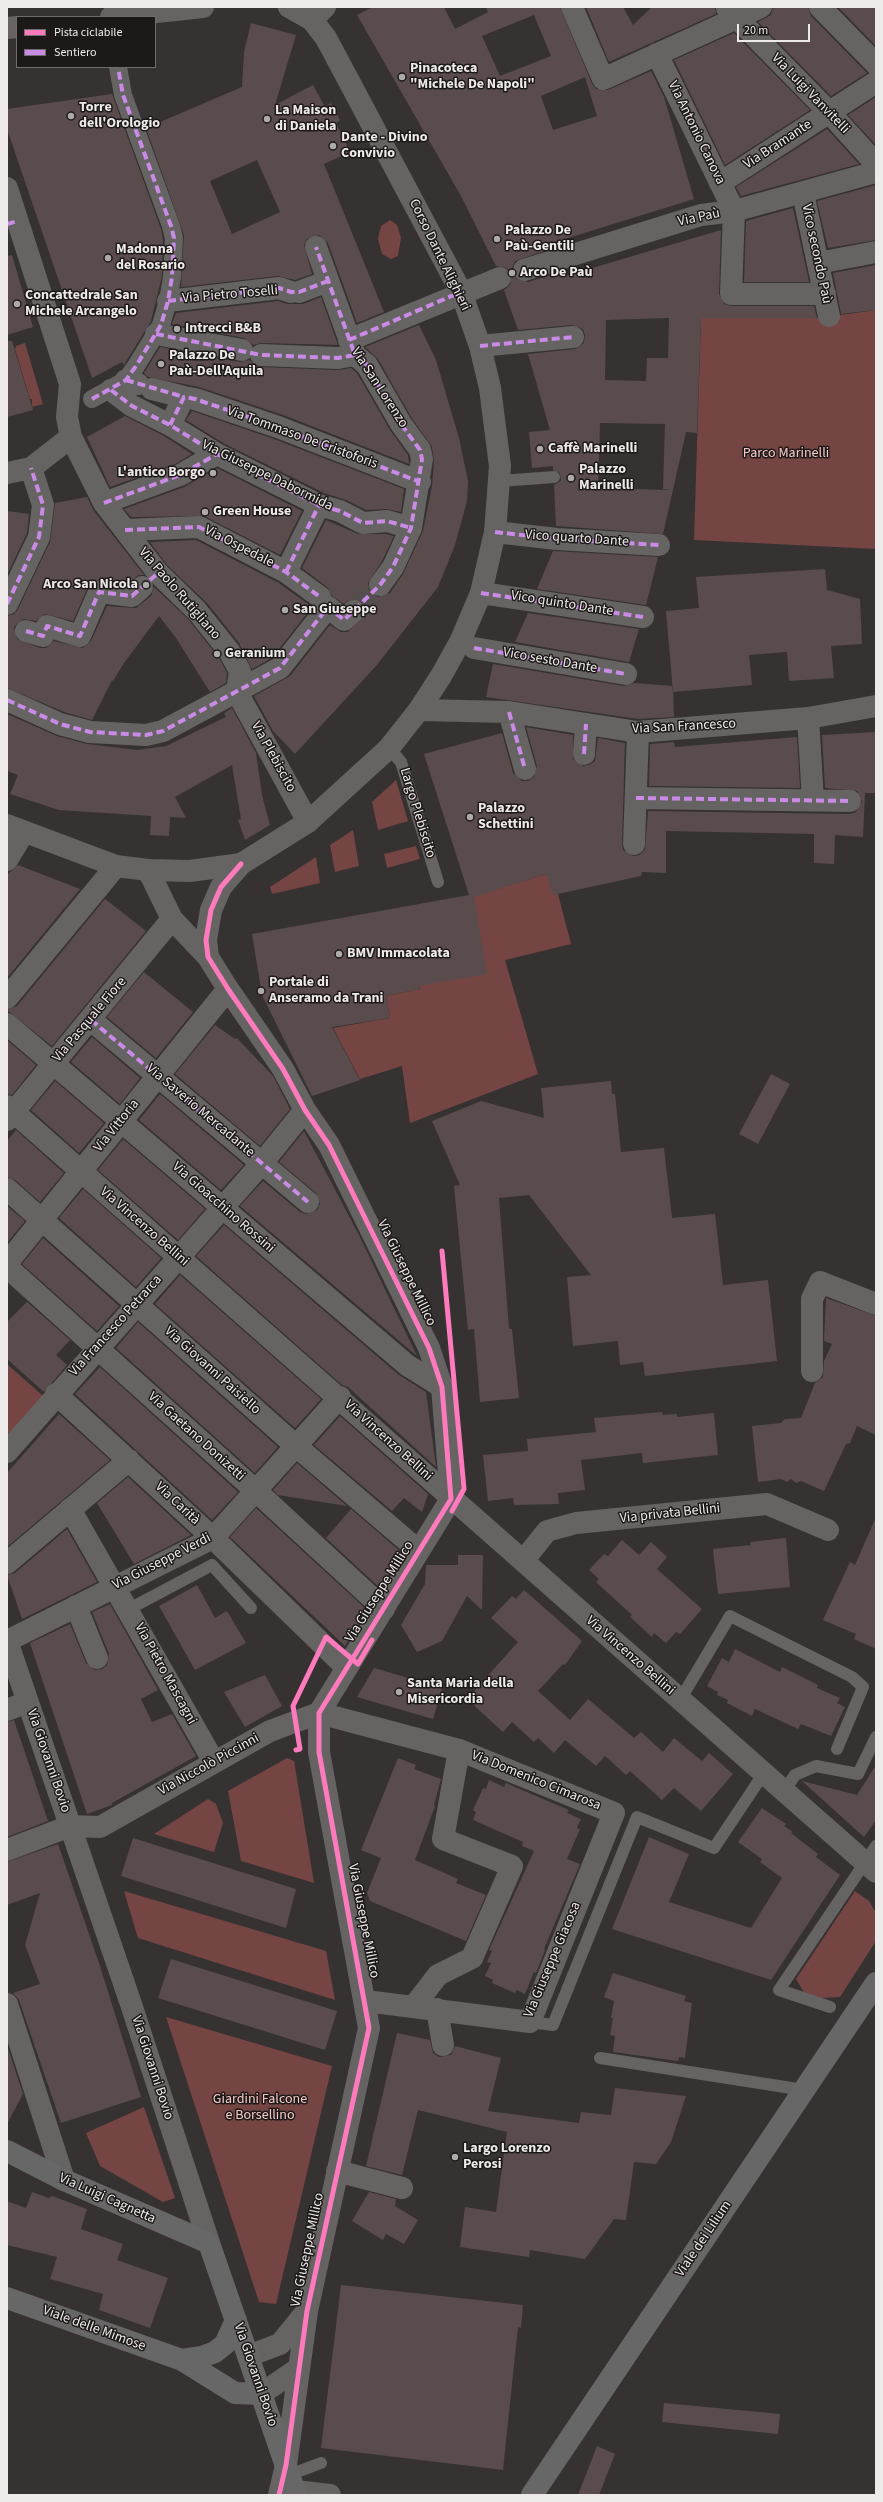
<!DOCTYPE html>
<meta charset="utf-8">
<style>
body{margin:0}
#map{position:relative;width:883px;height:2502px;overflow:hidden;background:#363231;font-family:"Source Sans 3",sans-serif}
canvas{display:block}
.frame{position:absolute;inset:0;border:8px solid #eeeae9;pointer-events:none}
.legend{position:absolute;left:16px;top:16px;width:140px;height:52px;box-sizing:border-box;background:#1d1919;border:1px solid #716d6c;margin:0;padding:5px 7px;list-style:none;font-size:12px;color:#eeeae9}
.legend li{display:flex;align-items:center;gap:8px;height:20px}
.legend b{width:20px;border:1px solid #716d6c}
.scale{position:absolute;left:737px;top:24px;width:73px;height:18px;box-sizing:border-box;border:2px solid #eeeae9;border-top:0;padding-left:5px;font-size:12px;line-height:14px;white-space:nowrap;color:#eeeae9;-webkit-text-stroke:3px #1d1919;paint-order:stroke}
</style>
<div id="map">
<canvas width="883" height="2502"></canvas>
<div class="frame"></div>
<ul class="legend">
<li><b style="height:5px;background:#fd7abc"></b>Pista ciclabile</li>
<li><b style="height:5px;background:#ca8be6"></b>Sentiero</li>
</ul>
<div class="scale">20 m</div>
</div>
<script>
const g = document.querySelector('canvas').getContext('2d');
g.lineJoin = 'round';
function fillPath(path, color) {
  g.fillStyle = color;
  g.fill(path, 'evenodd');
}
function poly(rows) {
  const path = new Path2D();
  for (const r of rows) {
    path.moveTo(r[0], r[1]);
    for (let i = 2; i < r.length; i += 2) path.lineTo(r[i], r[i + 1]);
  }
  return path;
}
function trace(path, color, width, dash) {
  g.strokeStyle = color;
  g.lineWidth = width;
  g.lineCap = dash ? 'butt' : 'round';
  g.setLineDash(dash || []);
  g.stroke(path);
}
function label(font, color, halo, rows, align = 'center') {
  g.font = font + ' "Source Sans 3",sans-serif';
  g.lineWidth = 3;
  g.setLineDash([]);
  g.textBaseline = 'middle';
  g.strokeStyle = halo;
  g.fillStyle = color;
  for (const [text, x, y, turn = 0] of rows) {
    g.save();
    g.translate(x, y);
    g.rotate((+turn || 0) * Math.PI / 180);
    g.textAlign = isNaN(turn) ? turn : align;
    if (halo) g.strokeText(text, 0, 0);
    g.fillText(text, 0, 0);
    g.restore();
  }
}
const green = poly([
 [390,220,397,225,401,238,398,256,391,259,382,254,378,239,381,226],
 [876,310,876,549,694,540,701,318,819,318],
 [25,343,43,404,32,407,32,399,30,399,15,349,16,346],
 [396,780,408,821,378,830,372,802],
 [353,830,359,866,335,872,330,845],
 [416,846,420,859,387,868,384,854],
 [316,857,320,883,272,894,270,887],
 [546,874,558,894,571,944,505,960,538,1074,410,1123,402,1066,360,1079,333,1028,390,1018,386,996,420,989,418,979,474,896],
 [7,1364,43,1396,7,1437],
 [287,1758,294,1761,314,1883,241,1861,228,1791],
 [208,1799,216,1804,223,1823,214,1852,154,1834],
 [124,1891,326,1951,335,2000,138,1938],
 [855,1891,869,1901,876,1913,876,1941,840,1997,821,1998,805,1994,796,1979],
 [166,2017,332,2066,276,2304,259,2302],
 [144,2107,175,2198,163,2202,100,2166,86,2133]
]);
const building = poly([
 [373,7,444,7,455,29,488,12,486,7,560,7,592,84,596,89,608,90,651,71,664,97,694,199,555,242,556,247,515,261,512,268,516,279,528,282,564,271,565,276,721,230,719,294,724,304,731,306,814,306,817,318,701,318,697,433,686,432,663,534,556,526,554,485,561,481,560,473,553,470,553,466,532,468,529,432,550,430,528,354,575,349,584,343,585,335,583,329,572,325,518,330,504,290,510,285,511,273,507,268,496,266,461,196,357,15],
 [534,15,551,56,500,76,482,36],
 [585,77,597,116,553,130,541,96],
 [669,318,668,358,647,358,646,381,605,380,606,320],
 [600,423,665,424,663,489,671,490,598,488],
 [586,7,623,7,633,25,652,7,715,7,716,14,609,62],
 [773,7,808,7,811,16,867,73,831,96,758,22,771,15],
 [838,7,876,7,876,46],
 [251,23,296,35,275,105,313,85,325,107,331,103,340,120,336,123,350,152,324,164,384,312,357,323,328,243,319,235,307,239,304,245,312,274,295,280,278,276,181,287,184,235,146,128,242,87,244,52],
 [257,160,280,212,232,234,210,181],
 [734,33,810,110,725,165,674,60],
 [112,94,161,229,163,239,162,276,151,321,127,360,124,365,122,362,92,378,7,129,7,109],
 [876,97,876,145,848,115],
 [827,129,859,164,741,196,736,187],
 [876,185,876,240,828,248,817,201],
 [793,208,809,282,744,282,746,221],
 [12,255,33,327,7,335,7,256],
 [876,265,876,310,841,314,833,273],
 [321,297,338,345,261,343,254,345,244,338,172,324,176,313,278,301,287,304,303,304],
 [419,325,436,360,459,438,468,481,467,501,455,545,438,587,376,666,295,754,273,731,254,696,290,676,330,625,341,632,348,632,366,614,363,602,352,599,344,604,332,596,327,587,302,568,326,520,358,534,386,534,394,536,382,561,368,583,369,590,378,597,390,593,403,574,423,531,432,486,434,461,432,447,411,417,378,359,365,347],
 [7,341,12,341,33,410,7,417],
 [160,347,240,362,250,360,254,365,261,367,338,370,351,368,357,373,390,430,408,455,409,464,283,415,199,387,148,377,144,373],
 [192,411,274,439,404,489,401,512,386,509,366,510,346,500,324,493,223,443,186,420],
 [125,416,164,436,192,454,175,464,110,487,87,437],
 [217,468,302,511,280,555,204,516,131,517,124,509,184,487],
 [87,497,94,511,144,575,139,575,128,583,100,580,93,581,88,587,73,621,45,614,36,621,23,619,14,627,17,639,40,648,46,648,54,641,83,648,91,641,107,606,136,608,151,596,154,587,188,619,219,658,227,673,226,683,210,692,176,638,159,616,124,663,113,681,112,680,92,720,64,712,7,688,7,616,14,614,18,609,50,542,55,503],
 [7,511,29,514,27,533,7,575],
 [196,540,279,583,312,607,272,658,252,669,239,643,207,603,167,565,150,542],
 [553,551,658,557,646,605,537,589],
 [825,569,827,590,860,599,862,644,831,646,834,678,789,681,787,652,749,655,752,685,673,692,666,611,699,608,696,577],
 [528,613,639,629,629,662,515,642],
 [493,664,624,686,634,683,673,686,674,717,638,719,486,697],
 [232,708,256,753,262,795,270,825,245,840,238,820,241,819,232,765,175,797,186,818,170,817,169,836,150,835,151,816,59,810,10,794,18,775,7,771,7,714,57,736,87,744,137,750,166,746,226,717,224,713],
 [526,727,573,735,573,759,583,766,589,765,595,761,598,738,625,743,622,844,623,850,633,856,639,855,645,850,648,811,850,814,856,812,862,802,857,791,825,788,822,735,876,732,876,793,865,793,863,837,835,835,834,864,814,863,814,834,666,831,666,873,642,872,641,876,553,895,546,874,474,897,487,974,419,986,420,989,386,996,390,1018,332,1027,360,1080,312,1096,262,995,252,934,469,895,424,754,502,733,513,773,522,781,528,781,534,777,537,766],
 [797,737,800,788,649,786,650,744,674,742,675,747],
 [18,865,80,889,7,978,7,875],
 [105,899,146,931,52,1046,7,1010,17,1006],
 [144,972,193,1012,156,1058,107,1017],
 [215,1025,235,1039,237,1038,273,1076,290,1109,260,1146,175,1074],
 [92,1037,140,1078,120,1104,71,1062],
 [7,1040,36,1065,12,1095,7,1094],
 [771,1074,790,1084,758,1144,739,1134],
 [55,1081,104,1123,79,1153,31,1110],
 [611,1081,612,1094,615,1094,621,1152,664,1148,672,1218,715,1214,723,1285,768,1280,777,1361,645,1376,643,1362,620,1365,618,1341,573,1346,567,1277,591,1275,529,1195,499,1198,509,1329,512,1329,519,1398,480,1402,474,1329,468,1330,454,1186,460,1185,432,1121,481,1101,544,1118,541,1088],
 [160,1094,244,1165,221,1190,139,1120],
 [16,1130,64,1173,40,1202,15,1180,7,1177,7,1141],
 [304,1131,358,1233,417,1356,240,1206,263,1181,300,1212,306,1214,317,1210,320,1204,316,1193,279,1162],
 [123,1139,205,1209,178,1240,98,1170],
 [83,1189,161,1258,136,1287,59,1218],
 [7,1206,25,1221,7,1243],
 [224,1225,399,1375,426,1392,436,1467,348,1387,342,1385,196,1256],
 [43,1238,119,1306,97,1331,22,1264],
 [180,1275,321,1399,295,1428,155,1304],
 [826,1298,876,1316,876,1435,857,1426,850,1443,846,1444,824,1491,801,1481,796,1483,791,1479,787,1482,781,1479,758,1482,752,1426,781,1423,785,1419,801,1418,815,1383,823,1377,824,1361,832,1344,824,1341],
 [27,1302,70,1340,56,1355,67,1365,44,1392,7,1359,7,1322],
 [138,1322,278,1447,255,1473,116,1348],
 [100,1367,238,1492,212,1520,75,1394],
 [662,1412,663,1415,677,1414,677,1417,714,1413,718,1455,643,1463,642,1453,581,1460,585,1490,558,1493,559,1504,514,1505,513,1498,488,1501,483,1455,528,1451,527,1439,596,1432,594,1418],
 [59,1414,110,1460,7,1547,7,1473],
 [340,1416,428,1494,422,1512,404,1498,392,1511,314,1445],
 [297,1463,347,1506,278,1495,273,1490],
 [128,1477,191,1535,134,1564,97,1503],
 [256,1508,367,1610,345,1646,230,1537],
 [351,1509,401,1552,381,1589,326,1538],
 [876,1517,876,1649,854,1639,856,1634,823,1620,850,1562,855,1565],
 [67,1529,97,1582,22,1619,7,1575,15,1573],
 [786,1538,790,1587,718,1594,713,1549,751,1545,750,1542],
 [622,1540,639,1555,651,1542,667,1557,657,1569,702,1609,680,1634,676,1632,666,1643,654,1633,652,1637,630,1617,632,1615,596,1582,599,1579,589,1570,604,1554,608,1556],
 [458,1555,483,1555,482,1610,467,1596,442,1641,417,1652,401,1625,425,1584,426,1565,458,1565],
 [197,1585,215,1618,227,1611,246,1643,195,1670,159,1606],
 [524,1590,582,1641,565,1665,563,1664,538,1691,570,1720,588,1699,634,1738,641,1732,663,1752,674,1738,702,1761,709,1753,733,1774,701,1811,674,1788,662,1800,630,1771,626,1775,605,1756,596,1766,565,1740,554,1753,538,1738,534,1742,512,1722,503,1732,467,1699,518,1642,491,1618,512,1596,516,1599],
 [110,1604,158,1690,141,1699,152,1722,172,1714,196,1756,112,1803,112,1805,87,1814,30,1643,70,1624,86,1663,95,1670,102,1669,107,1665,109,1654,92,1612],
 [735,1649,780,1672,782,1667,818,1685,817,1688,840,1698,837,1703,845,1707,831,1736,801,1724,798,1729,755,1709,752,1716,727,1703,728,1700,717,1695,718,1692,707,1686,722,1658,729,1662],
 [374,1668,442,1688,433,1719,357,1697],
 [265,1675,282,1706,245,1727,224,1692],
 [14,1720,48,1821,7,1837,7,1722],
 [398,1758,416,1765,414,1769,441,1779,434,1805,435,1806,415,1860,458,1879,456,1883,486,1895,466,1941,370,1901,367,1893,381,1858,361,1850],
 [876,1765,876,1820,864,1837,802,1781,857,1795],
 [489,1780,504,1787,506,1783,543,1799,569,1810,567,1813,581,1819,577,1828,580,1829,567,1859,580,1864,544,1949,545,1950,536,1973,534,1972,525,1994,517,1990,515,1993,492,1983,493,1980,485,1976,491,1963,487,1962,492,1951,489,1950,534,1851,522,1846,523,1842,473,1820,476,1812,473,1810,483,1788,486,1789],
 [762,1808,786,1824,784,1826,793,1832,791,1833,818,1854,816,1857,840,1875,771,1980,612,1929,649,1837,689,1854,669,1902,751,1928,782,1878,760,1862,762,1859,738,1842],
 [133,1838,296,1889,286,1928,121,1876],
 [58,1844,99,1963,141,2097,61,2123,19,2000,13,1993,40,1984,25,1945,40,1893,7,1905,7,1862],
 [171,1959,337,2011,325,2050,158,1998],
 [613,1973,686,1996,684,2001,692,2003,685,2058,679,2057,678,2061,613,2052,615,2036,610,2035,613,2018,611,2018,614,2001,604,1997],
 [397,2033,430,2040,433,2053,439,2057,451,2055,455,2046,501,2058,488,2111,579,2123,581,2112,611,2115,615,2088,686,2096,671,2142,656,2164,634,2162,626,2220,614,2219,585,2259,530,2250,529,2257,460,2247,465,2207,496,2212,507,2132,418,2110,402,2175,366,2166],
 [7,2045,23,2094,7,2124],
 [32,2192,49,2198,52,2196,87,2209,81,2229,123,2244,117,2260,168,2278,150,2328,99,2310,103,2294,50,2279,57,2257,7,2245,7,2201,26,2208],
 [369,2192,396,2199,395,2206,418,2220,404,2244,386,2234,383,2240,352,2221],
 [341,2285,523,2305,521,2328,518,2327,503,2470,321,2448],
 [664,2403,780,2414,778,2434,662,2422],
 [597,2446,615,2454,599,2495,578,2495]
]);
const minorTunnel = poly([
 [354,611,380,585]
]);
const service = poly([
 [500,481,554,477],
 [389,748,401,762,438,882],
 [129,1609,212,1565,251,1608],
 [680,1700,730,1616,852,1677,863,1687,837,1749],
 [784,1791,795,1775,816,1766,858,1774,876,1737],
 [830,2007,779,1990,876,1846],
 [530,2022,553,2025,637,1817,714,1848,764,1773],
 [600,2058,804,2090],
 [289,2475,321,2463]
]);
const pedestrian = poly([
 [92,399,126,380,136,366,161,325,168,301,172,277,174,238,171,226,123,95,118,67]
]);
const minor = poly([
 [572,7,603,79,761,7],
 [820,7,876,64],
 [727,8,829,112,876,164],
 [312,20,325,7],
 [657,54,734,211,731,294,825,294],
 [720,183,876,82],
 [7,188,70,384,67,417,71,437,104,503,158,573,197,611,229,651,240,671,237,692],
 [803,193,829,316],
 [316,247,355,355,367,365,401,424,420,450,422,459,411,528,393,567,380,585],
 [818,263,876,252],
 [524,270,701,215,734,211,876,172],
 [299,292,328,281],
 [168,301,279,288,291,292],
 [156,334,242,350],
 [349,340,500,278],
 [480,346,573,337],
 [261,355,338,358,355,355],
 [126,380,138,384],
 [152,389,184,397],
 [111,390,132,406,170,425,217,454,319,505,340,511,363,523,387,521,411,528],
 [170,425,184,397,195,399,278,427,420,482],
 [7,473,31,468,71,437],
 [104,503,180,475,217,454],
 [125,530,199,527,286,572,320,597],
 [495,532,557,539,659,545],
 [286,572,319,505],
 [481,593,643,617],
 [7,604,39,537,43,505,31,468],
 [26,631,43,636,47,626,80,636,99,592,132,596,142,587],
 [474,648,626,674],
 [237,692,308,822],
 [7,700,60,724,90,732,146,735,163,731,280,668,328,607,344,620,354,611],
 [419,710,509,712,638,732,808,718,876,706],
 [509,712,525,769],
 [808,718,813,800],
 [584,754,586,724],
 [636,798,850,801],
 [634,844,638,732],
 [7,860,24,832],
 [241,864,221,887,211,910,206,940,208,957,228,989,283,1069,305,1110,329,1145,429,1348,442,1387,451,1499,319,1713,319,1752,369,2028,307,2311,286,2465,279,2495],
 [148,870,172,919,208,957],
 [7,998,116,866],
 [91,1020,308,1202],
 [7,1024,407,1365,442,1387],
 [7,1106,876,1872],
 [7,1120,172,919],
 [7,1189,296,1446,419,1551],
 [7,1263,228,989],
 [7,1267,255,1490,384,1609],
 [812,1371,812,1299,820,1282,876,1304],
 [56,1394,213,1538,347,1668],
 [7,1452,262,1163,305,1110],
 [70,1509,214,1762],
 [523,1561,547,1531,576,1523,767,1504,828,1530],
 [7,1563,129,1460],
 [76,1606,97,1658],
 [7,1641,213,1538,340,1397],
 [7,1710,27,1702],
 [319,1713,459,1750,614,1813,530,2022,366,2001],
 [7,1850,70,1826,100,1827,270,1731,319,1713],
 [7,2004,64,2180],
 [414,2006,438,1975,472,1958,512,1866,443,1839,459,1750],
 [437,2009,443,2045],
 [337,2171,402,2188],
 [248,2356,280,2344,307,2311],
 [261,2394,299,2368],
 [295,2491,330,2495]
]);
const tertiary = poly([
 [111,17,203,7],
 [7,28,17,27],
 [7,825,116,866,148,870,190,871,241,864,308,822,389,748,419,710,441,676,460,642,481,593,495,532,500,466,490,388,480,346,461,292,326,38,312,20,289,7],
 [7,1641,131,2004,209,2243]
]);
const secondary = poly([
 [7,2151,64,2180,209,2243,296,2495],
 [7,2298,182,2360,235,2393,261,2394],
 [182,2360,202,2357,215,2352,225,2344,236,2320],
 [532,2495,876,1983]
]);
const quiet = poly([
 [7,224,18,221],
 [168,301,279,288,291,292,299,292,328,281],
 [156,334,261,355,338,358,355,355],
 [349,340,461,292],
 [480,346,573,337],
 [126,380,184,397],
 [111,390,132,406,170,425,217,454,319,505,340,511,363,523,387,521,411,528],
 [92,399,126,380,136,366,161,325,168,301,172,277,174,238,171,226,123,95,118,67],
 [170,425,184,397,195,399,278,427,420,482],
 [104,503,180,475,217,454],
 [125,530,199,527,286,572,320,597],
 [495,532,557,539,659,545],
 [286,572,319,505],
 [481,593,643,617],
 [7,604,39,537,43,505,31,468],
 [26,631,43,636,47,626,80,636,99,592,132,596,158,573],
 [474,648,626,674],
 [7,700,60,724,90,732,146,735,163,731,280,668,328,607,344,620,380,585,393,567,411,528,422,459,420,450,401,424,367,365,355,355,316,247],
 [509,712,525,769],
 [584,754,586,724],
 [636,798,850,801],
 [91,1020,308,1202]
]);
const cycleway = poly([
 [241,864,221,887,211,910,206,940,208,957,228,989,283,1069,305,1110,329,1145,429,1348,442,1387,451,1499,319,1713,319,1752,369,2028,307,2311,286,2465,279,2495],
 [442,1251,464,1489,452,1511],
 [296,1750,300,1749,293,1706,326,1637,358,1664,372,1640]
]);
const markers = [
 [402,77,4,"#aeaaa9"],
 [71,116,4,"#aeaaa9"],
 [267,119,4,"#aeaaa9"],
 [333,146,4,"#aeaaa9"],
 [497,239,4,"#aeaaa9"],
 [108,258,4,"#aeaaa9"],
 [512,273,4,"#aeaaa9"],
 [17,304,4,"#aeaaa9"],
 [177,329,4,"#aeaaa9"],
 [161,364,4,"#aeaaa9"],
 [540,449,4,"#aeaaa9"],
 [213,473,4,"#aeaaa9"],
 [571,478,4,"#aeaaa9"],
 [205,512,4,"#aeaaa9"],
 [146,585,4,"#aeaaa9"],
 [285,610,4,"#aeaaa9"],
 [217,654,4,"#aeaaa9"],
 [470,817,4,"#aeaaa9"],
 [339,954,4,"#aeaaa9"],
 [261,991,4,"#aeaaa9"],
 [399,1692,4,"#aeaaa9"],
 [455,2157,4,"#aeaaa9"]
];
const poiNames = [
 ["Pinacoteca",410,69],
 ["\"Michele De Napoli\"",410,85],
 ["Torre",79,108],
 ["dell'Orologio",79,124],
 ["La Maison",275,111],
 ["di Daniela",275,127],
 ["Dante - Divino",341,138],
 ["Convivio",341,154],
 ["Palazzo De",505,231],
 ["Paù-Gentili",505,247],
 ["Madonna",116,250],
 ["del Rosario",116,266],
 ["Arco De Paù",520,273],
 ["Concattedrale San",25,296],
 ["Michele Arcangelo",25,312],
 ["Intrecci B&B",185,329],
 ["Palazzo De",169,356],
 ["Paù-Dell'Aquila",169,372],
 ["Caffè Marinelli",548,449],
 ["Palazzo",579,470],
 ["Marinelli",579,486],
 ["L'antico Borgo",205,473,"right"],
 ["Green House",213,512],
 ["Arco San Nicola",138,585,"right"],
 ["San Giuseppe",293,610],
 ["Geranium",225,654],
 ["Palazzo",478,809],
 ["Schettini",478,825],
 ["BMV Immacolata",347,954],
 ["Portale di",269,983],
 ["Anseramo da Trani",269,999],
 ["Santa Maria della",407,1684],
 ["Misericordia",407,1700],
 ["Largo Lorenzo",463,2149],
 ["Perosi",463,2165]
];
const streetNames = [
 ["Via Luigi Vanvitelli",810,94,46],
 ["Via Antonio Canova",696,133,64],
 ["Via Bramante",778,145,-33],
 ["Via Paù",699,218,-12],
 ["Vico secondo Paù",816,254,78],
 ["Corso Dante Alighieri",439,255,64],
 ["Via Pietro Toselli",230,295,-5],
 ["Via San Lorenzo",379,388,57],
 ["Via Tommaso De Cristoforis",302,438,20],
 ["Via Giuseppe Dabormida",267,476,26],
 ["Vico quarto Dante",577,539,4],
 ["Via Ospedale",239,547,27],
 ["Via Paolo Rutigliano",179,594,49],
 ["Vico quinto Dante",562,604,9],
 ["Vico sesto Dante",550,661,10],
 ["Via San Francesco",684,727,-3],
 ["Via Plebiscito",273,757,61],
 ["Largo Plebiscito",417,813,73],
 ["Via Pasquale Fiore",90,1020,-50],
 ["Via Saverio Mercadante",200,1111,40],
 ["Via Vittoria",117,1126,-51],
 ["Via Gioacchino Rossini",223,1208,41],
 ["Via Vincenzo Bellini",144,1227,41],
 ["Via Giuseppe Millico",406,1273,64],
 ["Via Francesco Petrarca",116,1326,-48],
 ["Via Giovanni Paisiello",212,1371,42],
 ["Via Gaetano Donizetti",196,1437,42],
 ["Via Vincenzo Bellini",388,1441,42],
 ["Via Carità",177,1504,43],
 ["Via privata Bellini",670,1514,-6],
 ["Via Giuseppe Verdi",162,1562,-27],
 ["Via Giuseppe Millico",380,1592,-58],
 ["Via Vincenzo Bellini",630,1656,41],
 ["Via Pietro Mascagni",165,1674,61],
 ["Via Giovanni Bovio",48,1761,71],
 ["Via Niccolò Piccinni",209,1765,-29],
 ["Via Domenico Cimarosa",536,1781,22],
 ["Via Giuseppe Millico",363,1921,79],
 ["Via Giuseppe Giacosa",553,1960,-67],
 ["Via Giovanni Bovio",152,2068,72],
 ["Via Luigi Cagnetta",107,2199,24],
 ["Viale dei Lilium",704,2239,-56],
 ["Via Giuseppe Millico",308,2250,-78],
 ["Viale delle Mimose",94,2329,20],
 ["Via Giovanni Bovio",255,2375,71]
];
const parkNames = [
 ["Parco Marinelli",786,454],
 ["Giardini Falcone",260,2100],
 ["e Borsellino",260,2116]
];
fillPath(green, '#754543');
fillPath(building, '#5a4c4c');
trace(minorTunnel, '#524e4d', 22, [22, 11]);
trace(service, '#666363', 12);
trace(pedestrian, '#666363', 18);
trace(minor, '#666363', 22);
trace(tertiary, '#666363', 22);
trace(secondary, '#686767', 22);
trace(quiet, '#ca8be6', 4, [8, 4]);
trace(cycleway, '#fd7abc', 5);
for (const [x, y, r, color] of markers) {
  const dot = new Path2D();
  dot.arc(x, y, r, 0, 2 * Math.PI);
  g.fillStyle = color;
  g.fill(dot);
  trace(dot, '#1d1919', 1.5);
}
label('bold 14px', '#eeeae9', '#1d1919', poiNames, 'left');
label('14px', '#eeeae9', '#1d1919', streetNames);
label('14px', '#f7cac7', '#1d1919', parkNames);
</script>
